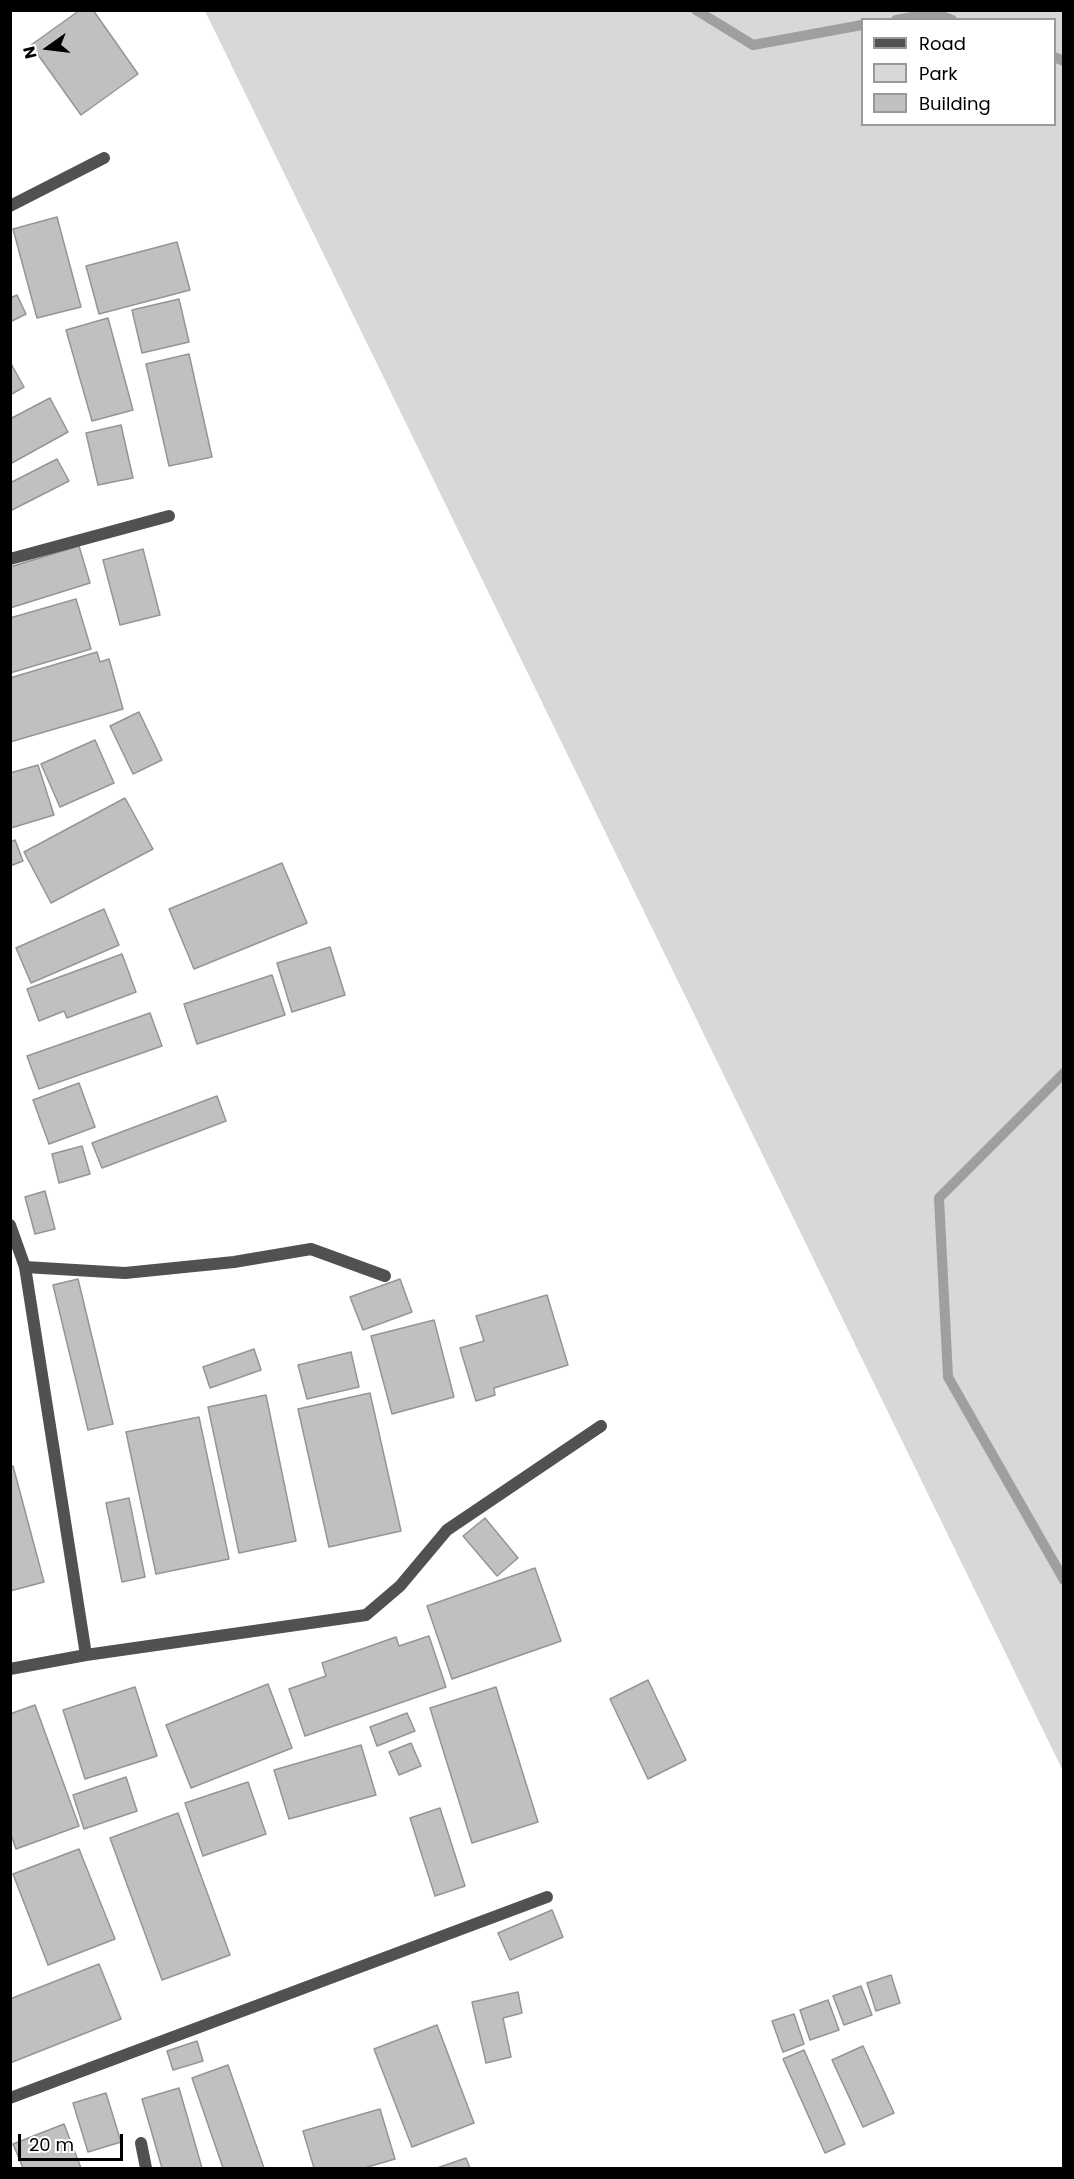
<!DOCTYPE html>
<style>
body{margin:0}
#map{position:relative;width:1074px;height:2179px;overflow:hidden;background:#fff;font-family:Poppins,sans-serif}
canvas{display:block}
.frame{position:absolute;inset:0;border:12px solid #000;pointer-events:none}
.legend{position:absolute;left:861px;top:18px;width:195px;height:108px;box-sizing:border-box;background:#fff;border:2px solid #999;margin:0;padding:8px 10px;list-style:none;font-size:18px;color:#000}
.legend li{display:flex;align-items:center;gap:12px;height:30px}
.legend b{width:30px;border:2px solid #999}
.north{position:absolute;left:18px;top:18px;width:60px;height:60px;-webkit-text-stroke:4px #fff;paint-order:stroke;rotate:256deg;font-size:16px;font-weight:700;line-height:24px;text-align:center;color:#000}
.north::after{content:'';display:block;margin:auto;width:21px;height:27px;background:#000;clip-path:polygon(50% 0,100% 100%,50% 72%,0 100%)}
.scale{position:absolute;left:18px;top:2134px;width:105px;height:27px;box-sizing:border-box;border:3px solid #000;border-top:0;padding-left:8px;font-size:18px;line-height:21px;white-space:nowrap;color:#000;-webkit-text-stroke:4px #fff;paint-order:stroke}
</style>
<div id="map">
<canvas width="1074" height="2179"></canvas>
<div class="frame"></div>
<ul class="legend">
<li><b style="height:8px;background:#515151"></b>Road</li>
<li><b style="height:16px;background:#d8d8d8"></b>Park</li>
<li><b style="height:16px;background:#c0c0c0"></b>Building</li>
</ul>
<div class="north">N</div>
<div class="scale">20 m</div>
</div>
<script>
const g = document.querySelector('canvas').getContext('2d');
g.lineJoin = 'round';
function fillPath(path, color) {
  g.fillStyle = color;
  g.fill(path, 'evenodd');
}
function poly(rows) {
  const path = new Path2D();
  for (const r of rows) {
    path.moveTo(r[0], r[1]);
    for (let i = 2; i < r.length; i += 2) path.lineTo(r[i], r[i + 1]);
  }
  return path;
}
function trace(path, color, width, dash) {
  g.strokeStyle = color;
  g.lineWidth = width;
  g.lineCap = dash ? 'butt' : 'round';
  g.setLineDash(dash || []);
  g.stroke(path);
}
const green = poly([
 [205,11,1063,11,1063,1771],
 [862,20,1054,20,1054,124,862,124]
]);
const stream = poly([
 [696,10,753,45,862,25],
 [896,20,934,13,952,20],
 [1054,57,1064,61],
 [1064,1073,939,1198,948,1377,1064,1580]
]);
const building = poly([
 [80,10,93,10,138,74,81,115,31,45,80,10],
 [57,217,81,307,37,318,13,229,57,217],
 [177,242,190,290,99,314,86,266,177,242],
 [17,295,26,314,10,322,10,298,17,295],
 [179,299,189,342,142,353,132,310,179,299],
 [108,318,133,410,92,421,66,330,108,318],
 [189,354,212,457,169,466,146,364,189,354],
 [10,362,24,387,10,395,10,362],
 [50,398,68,432,10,464,10,419,50,398],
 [121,425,133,478,98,485,86,433,121,425],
 [57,459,69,481,10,511,10,483,57,459],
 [79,546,90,583,10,608,10,567,79,546],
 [143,549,160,615,120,625,103,560,143,549],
 [76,599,91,649,10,673,10,618,76,599],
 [97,652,100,662,109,659,123,709,10,742,10,678,97,652],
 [139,712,162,760,133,774,110,726,139,712],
 [95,740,114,783,60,807,41,764,95,740],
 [38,765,54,815,11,828,10,773,38,765],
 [125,798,153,849,51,903,24,852,125,798],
 [15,840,23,861,10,866,10,842,15,840],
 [282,863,307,923,194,969,169,909,282,863],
 [104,909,119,945,31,983,16,948,104,909],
 [330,947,345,995,292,1012,277,963,330,947],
 [122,954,136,992,67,1018,64,1011,39,1021,27,989,122,954],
 [272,975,285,1015,197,1044,184,1004,272,975],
 [150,1013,162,1046,39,1089,27,1056,150,1013],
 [79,1083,95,1127,49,1144,33,1100,79,1083],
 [217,1096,226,1121,102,1168,92,1143,217,1096],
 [82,1146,90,1174,59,1183,52,1154,82,1146],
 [45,1191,55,1229,35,1234,25,1197,45,1191],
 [78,1279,113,1424,88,1430,53,1285,78,1279],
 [400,1279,412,1312,363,1330,350,1297,400,1279],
 [547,1295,568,1365,494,1388,495,1395,476,1401,460,1348,484,1341,476,1316,547,1295],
 [434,1320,454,1397,392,1414,371,1336,434,1320],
 [254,1349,261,1370,210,1388,203,1367,254,1349],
 [351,1352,359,1387,307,1399,298,1365,351,1352],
 [370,1393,401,1531,329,1547,298,1409,370,1393],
 [266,1395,296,1541,239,1553,208,1407,266,1395],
 [199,1417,229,1559,156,1574,126,1432,199,1417],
 [13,1466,44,1582,10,1591,10,1467,13,1466],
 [129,1498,145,1577,122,1582,106,1503,129,1498],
 [485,1518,518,1558,497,1576,463,1536,485,1518],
 [535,1568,561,1641,452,1679,427,1606,535,1568],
 [429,1636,446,1687,305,1736,289,1689,326,1676,322,1663,396,1637,399,1646,429,1636],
 [648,1680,686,1760,648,1779,610,1699,648,1680],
 [268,1684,292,1748,191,1788,166,1725,268,1684],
 [135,1687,157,1756,85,1779,63,1710,135,1687],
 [496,1687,538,1822,472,1843,430,1708,496,1687],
 [35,1705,79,1826,16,1849,10,1832,10,1714,35,1705],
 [407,1713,415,1731,377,1746,370,1727,407,1713],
 [411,1743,421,1766,399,1775,389,1752,411,1743],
 [361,1745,376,1795,289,1819,274,1770,361,1745],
 [126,1777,137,1811,84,1829,73,1795,126,1777],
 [248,1782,266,1834,203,1856,185,1803,248,1782],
 [440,1808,465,1886,435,1896,410,1818,440,1808],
 [178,1813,230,1955,162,1980,110,1838,178,1813],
 [79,1849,115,1939,48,1965,13,1874,79,1849],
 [552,1910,563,1937,510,1960,498,1933,552,1910],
 [99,1964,121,2019,10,2063,10,1999,99,1964],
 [891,1975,900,2003,876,2011,867,1983,891,1975],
 [861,1986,872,2015,844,2025,833,1996,861,1986],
 [518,1992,522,2013,503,2018,511,2057,486,2063,472,2002,518,1992],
 [828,2000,839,2030,810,2040,800,2010,828,2000],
 [794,2014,804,2044,783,2052,772,2021,794,2014],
 [437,2025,474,2123,412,2147,374,2049,437,2025],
 [197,2041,203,2061,173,2070,167,2051,197,2041],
 [863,2046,894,2113,863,2127,832,2060,863,2046],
 [804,2050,845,2144,825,2153,783,2059,804,2050],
 [228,2065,264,2168,223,2168,192,2078,228,2065],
 [179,2088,202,2168,162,2168,142,2099,179,2088],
 [106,2093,121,2142,88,2152,73,2103,106,2093],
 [380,2109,395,2159,364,2168,314,2168,303,2131,380,2109],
 [64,2124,81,2168,23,2168,13,2144,64,2124],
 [466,2158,470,2168,437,2168,466,2158]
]);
const service = poly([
 [25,1267,125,1273,234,1262,311,1249,385,1276],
 [141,2143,146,2168]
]);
const minor = poly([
 [10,206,104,158],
 [10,559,169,516],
 [10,1225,25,1267,86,1655],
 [10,1669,86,1655,366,1615,400,1586,447,1530,601,1426],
 [10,2098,547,1897]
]);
fillPath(green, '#d8d8d8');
trace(stream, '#9f9f9f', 10);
fillPath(building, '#c0c0c0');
trace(building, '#959595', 1.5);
trace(service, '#515151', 12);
trace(minor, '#515151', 12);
</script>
